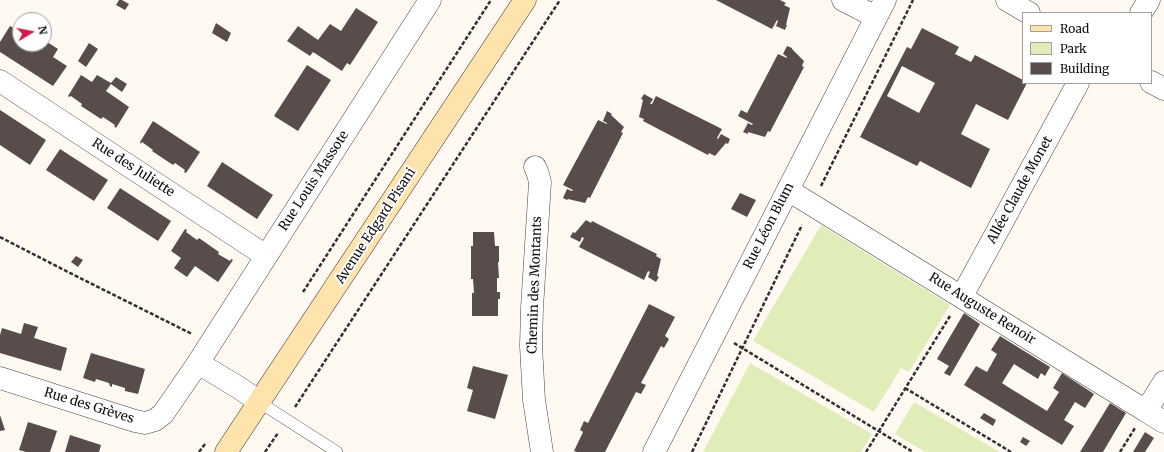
<!DOCTYPE html>
<meta charset="utf-8">
<style>
body{margin:0}
#map{position:relative;width:1164px;height:452px;overflow:hidden;background:#fff9f2;font-family:Merriweather,serif}
canvas{display:block}
.legend{position:absolute;left:1022px;top:12px;width:130px;height:72px;box-sizing:border-box;background:#fff;border:1px solid #9f9f9f;margin:0;padding:5px 7px;list-style:none;font-size:12px;color:#0f0f0f}
.legend li{display:flex;align-items:center;gap:8px;height:20px}
.legend b{width:20px;border:1px solid #9f9f9f}
.north{position:absolute;left:12px;top:12px;width:40px;height:40px;box-sizing:border-box;background:#fff;border:1px solid #9f9f9f;border-radius:50%;rotate:80deg;font-size:11px;font-weight:700;line-height:16px;text-align:center;color:#0f0f0f}
.north::after{content:'';display:block;margin:auto;width:14px;height:18px;background:#cc1b4c;clip-path:polygon(50% 0,100% 100%,50% 72%,0 100%)}
</style>
<div id="map">
<canvas width="1164" height="452"></canvas>
<ul class="legend">
<li><b style="height:5px;background:#ffe3ad"></b>Road</li>
<li><b style="height:11px;background:#e0edb8"></b>Park</li>
<li><b style="height:11px;background:#594d4b"></b>Building</li>
</ul>
<div class="north">N</div>
</div>
<script>
const g = document.querySelector('canvas').getContext('2d');
g.lineJoin = 'round';
function fillPath(path, color) {
  g.fillStyle = color;
  g.fill(path, 'evenodd');
}
function poly(rows) {
  const path = new Path2D();
  for (const r of rows) {
    path.moveTo(r[0], r[1]);
    for (let i = 2; i < r.length; i += 2) path.lineTo(r[i], r[i + 1]);
  }
  return path;
}
function trace(path, color, width, dash) {
  g.strokeStyle = color;
  g.lineWidth = width;
  g.lineCap = dash ? 'butt' : 'round';
  g.setLineDash(dash || []);
  g.stroke(path);
}
function label(font, color, halo, rows, align = 'center') {
  g.font = font + ' Merriweather,serif';
  g.lineWidth = 4;
  g.setLineDash([]);
  g.textBaseline = 'middle';
  g.strokeStyle = halo;
  g.fillStyle = color;
  for (const [text, x, y, turn = 0] of rows) {
    g.save();
    g.translate(x, y);
    g.rotate((+turn || 0) * Math.PI / 180);
    g.textAlign = isNaN(turn) ? turn : align;
    if (halo) g.strokeText(text, 0, 0);
    g.fillText(text, 0, 0);
    g.restore();
  }
}
const green = poly([
 [821,225,950,305,909,372,901,368,874,412,753,341],
 [750,363,872,434,861,452,703,452],
 [914,402,1000,452,925,452,895,434]
]);
const building = poly([
 [119,0,122,0,129,4,125,10,116,5],
 [716,0,780,0,786,3,784,5,790,8,786,25,787,25,785,30,776,26,778,21,777,20,772,29],
 [356,8,378,22,350,65,347,63,342,71,313,52,310,56,287,41,298,26,318,40,330,24,341,31],
 [216,23,231,33,227,42,212,33],
 [10,26,20,32,20,44,44,44,44,40,58,49,53,57,67,66,53,86,0,52,0,42],
 [922,28,959,47,955,54,971,62,975,55,1023,80,1023,83,1027,83,1008,120,976,104,961,134,990,149,971,188,920,161,917,166,860,137,907,47,911,49],
 [902,66,935,83,919,113,887,96],
 [89,43,98,49,86,67,78,61],
 [787,46,792,48,792,49,804,61,802,66,804,67,770,132,768,131,765,137,748,132,748,134,743,132,748,123,752,125,753,124,738,116,741,110,747,113,778,54,787,58,787,57,783,54],
 [307,65,331,80,298,131,274,116],
 [81,75,92,82,97,75,111,83,116,77,127,84,122,92,111,84,106,91,129,107,116,128,114,126,115,125,103,117,101,119,81,106,82,104,71,96,69,97,68,96],
 [644,94,653,99,650,104,652,104,656,96,722,129,717,138,718,139,721,134,730,139,728,144,726,143,715,156,709,153,708,155,643,121,644,119,639,117,643,100,641,99],
 [0,110,46,140,30,165,0,145],
 [607,111,612,114,611,115,624,127,621,132,623,133,590,198,588,197,585,203,568,199,567,200,563,198,567,189,572,191,573,190,563,185,598,120,607,124,607,123,603,121],
 [153,121,200,152,186,173,184,172,185,170,175,163,173,165,152,151,153,150,142,142,141,144,140,142],
 [60,149,108,180,94,201,46,170],
 [222,162,273,195,257,219,207,186],
 [120,188,171,221,158,241,107,208],
 [740,193,756,200,747,217,731,209],
 [586,220,591,223,592,221,657,254,656,256,661,259,657,276,659,277,656,282,648,277,650,272,648,271,644,280,579,247,584,238,582,237,580,242,570,237,573,232,575,233],
 [185,229,187,230,186,232,197,240,199,238,219,252,218,254,230,261,231,259,233,260,218,282,195,266,187,277,174,268,181,258,171,251],
 [473,232,494,232,495,246,499,246,499,262,498,262,499,278,497,278,497,292,500,292,500,299,498,299,498,316,472,316,472,293,474,293,473,279,471,279,471,246,473,246],
 [76,256,83,260,78,267,71,262],
 [649,304,675,317,665,336,669,339,664,348,661,346,641,383,646,385,641,394,636,392,605,452,577,452,574,451,583,432,580,430,584,421,588,423],
 [964,313,980,324,950,376,944,373,949,366,937,359],
 [24,323,38,327,34,338,67,348,61,371,0,353,0,335,2,328,21,334],
 [1000,336,1050,367,1045,376,1041,373,1038,379,1014,364,1002,383,1008,387,1047,411,1059,392,1053,388,1062,373,1094,394,1085,408,1075,402,1064,420,1074,426,1062,445,964,385,976,366,987,372,997,354,991,350],
 [91,353,145,369,138,394,125,391,125,388,112,384,112,387,110,386,109,383,96,379,95,382,83,378],
 [473,366,508,375,495,419,467,411,473,390,467,388],
 [1110,403,1126,413,1103,452,1080,452],
 [984,413,996,420,993,426,980,418],
 [0,415,5,430,0,431],
 [28,422,57,431,50,452,26,452,19,450],
 [1145,432,1154,438,1145,452,1133,452],
 [70,435,101,445,99,452,65,452],
 [1023,437,1030,441,1026,446,1020,442]
]);
const path = poly([
 [821,186,913,0],
 [0,237,66,271,192,334],
 [303,292,491,0],
 [734,343,913,452],
 [905,388,1011,452],
 [295,407,560,0],
 [199,452,205,444],
 [265,452,278,433],
 [692,452,802,225],
 [866,452,950,316],
 [1120,452,1135,428]
]);
const service = poly([
 [259,402,337,452]
]);
const minor = poly([
 [843,0,876,17],
 [1007,0,1029,13],
 [1141,13,1149,0],
 [0,81,266,256],
 [1151,82,1164,89],
 [535,167,538,174,540,182,532,308,531,346,534,400,542,452],
 [788,190,1146,411,1164,382],
 [962,296,1078,83],
 [198,363,241,389,259,402],
 [0,378,135,421,145,423,155,420,163,414,198,363,430,0],
 [1146,411,1164,422]
]);
const tertiary = poly([
 [654,452,885,0]
]);
const secondary = poly([
 [226,452,525,0]
]);
const streetNames = [
 ["Rue des Juliette",133,168,33],
 ["Rue Louis Massote",314,181,-57],
 ["Allée Claude Monet",1020,190,-61],
 ["Avenue Edgard Pisani",376,226,-57],
 ["Rue Léon Blum",769,226,-63],
 ["Chemin des Montants",535,285,-88],
 ["Rue Auguste Renoir",982,309,32],
 ["Rue des Grèves",89,406,17]
];
fillPath(green, '#e0edb8');
fillPath(building, '#594d4b');
trace(service, '#424242', 12);
trace(minor, '#424242', 23);
trace(tertiary, '#424242', 23);
trace(secondary, '#313131', 23);
trace(path, '#313131', 2.5, [4, 2]);
trace(service, '#fff', 11);
trace(minor, '#fff', 22);
trace(tertiary, '#fff', 22);
trace(secondary, '#ffe3ad', 22);
label('13px', '#0f0f0f', '#fff', streetNames);
</script>
